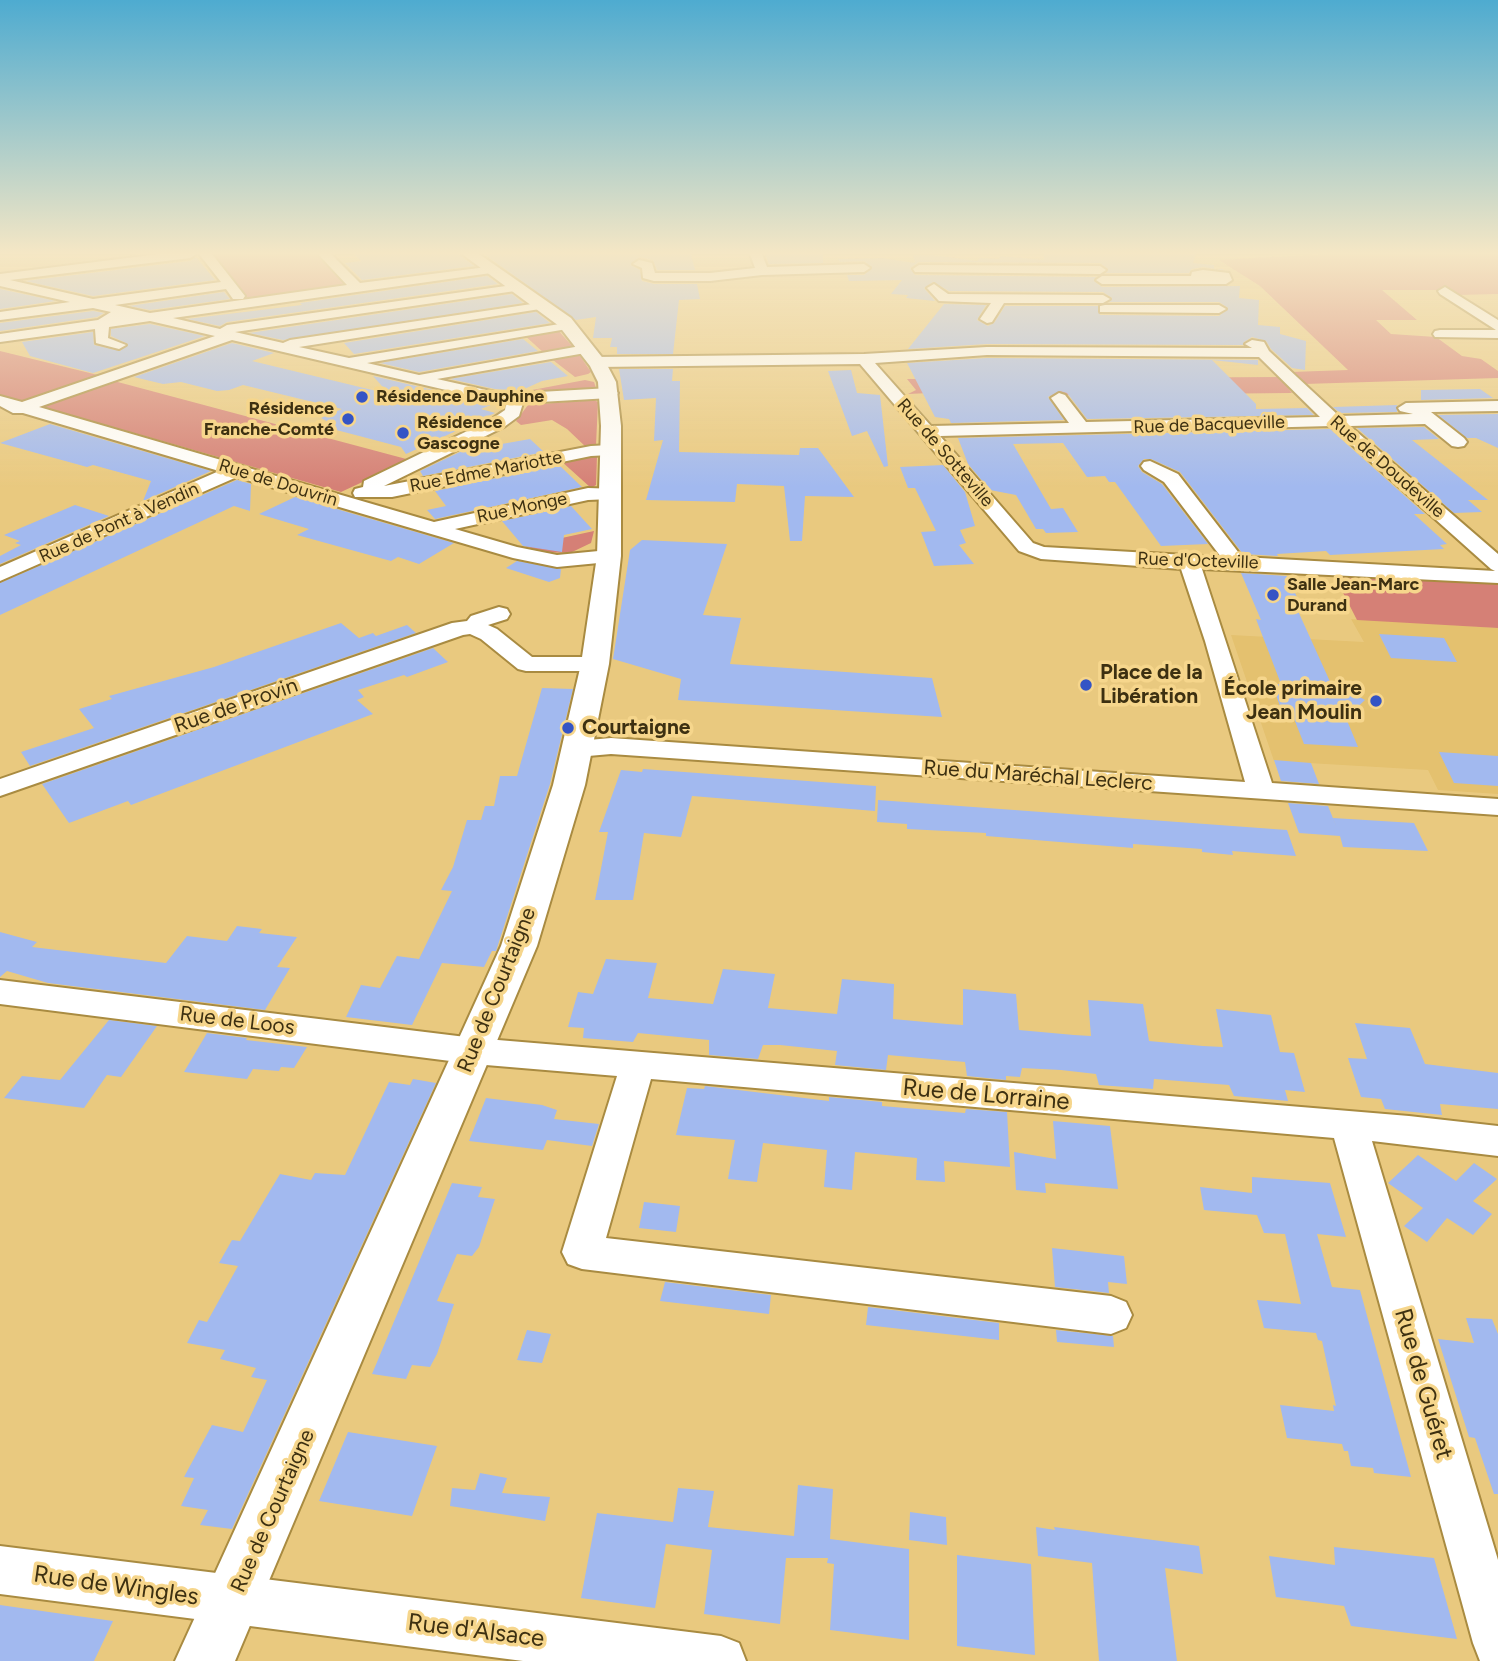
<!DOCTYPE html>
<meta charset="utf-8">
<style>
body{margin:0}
canvas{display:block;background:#e9c97f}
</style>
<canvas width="1498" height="1661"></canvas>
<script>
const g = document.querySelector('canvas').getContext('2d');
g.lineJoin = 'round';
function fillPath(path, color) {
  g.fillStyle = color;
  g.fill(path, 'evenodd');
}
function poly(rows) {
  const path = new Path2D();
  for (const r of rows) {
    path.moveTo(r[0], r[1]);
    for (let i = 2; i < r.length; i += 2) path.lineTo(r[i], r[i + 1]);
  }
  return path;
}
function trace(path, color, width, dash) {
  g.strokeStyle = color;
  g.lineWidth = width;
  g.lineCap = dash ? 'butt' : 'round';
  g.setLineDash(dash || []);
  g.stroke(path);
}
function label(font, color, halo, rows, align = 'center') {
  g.font = font + ' Figtree,sans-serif';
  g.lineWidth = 7;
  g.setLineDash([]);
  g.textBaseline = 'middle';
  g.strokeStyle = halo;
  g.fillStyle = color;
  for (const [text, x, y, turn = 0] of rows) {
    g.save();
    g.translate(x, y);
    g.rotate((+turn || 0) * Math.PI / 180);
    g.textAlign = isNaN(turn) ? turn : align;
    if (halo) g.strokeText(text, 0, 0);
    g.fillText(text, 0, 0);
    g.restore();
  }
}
const built = poly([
 [1351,619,1498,628,1498,794,1438,790,1428,770,1274,761,1231,635,1364,642]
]);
const green = poly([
 [214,254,318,254,351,285,247,301,210,256],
 [1324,254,1498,254,1498,294,1457,295,1448,290,1382,290,1417,320,1376,320,1391,334,1436,337,1462,356,1481,359,1498,371,1498,378,1304,384,1291,372,1348,370,1260,286,1219,260],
 [557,329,573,347,544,353,523,334],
 [0,351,102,376,33,400,19,401,0,395],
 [578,353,591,372,588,374,575,377,549,357],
 [1279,377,1292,393,986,396,951,392,908,394,916,390,907,379],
 [585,380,594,382,596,388,511,394],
 [114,381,410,460,341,492,43,407,46,403],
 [594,400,598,402,596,445,591,448,587,448,567,429,552,420,521,425,516,421,528,405],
 [590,455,597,456,596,485,591,488,560,460],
 [594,531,591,543,570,553,543,552,525,546],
 [1335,577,1498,584,1498,628,1357,620]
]);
const building = poly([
 [354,254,459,254,474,266,362,280,345,263,361,261],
 [484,254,691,254,695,270,657,270,653,260,640,257,631,265,640,270,642,281,654,284,697,284,700,299,679,300,673,354,617,354,617,347,610,347,612,338,593,338,596,317,576,320],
 [765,254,823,254,823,263,769,264],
 [1044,254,1196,254,1193,263,1214,265,1214,269,1223,269,1223,270,1203,267,1192,269,1189,273,1106,273,1108,269,1100,263,919,262,910,268,915,275,1096,277,1094,281,1102,287,1240,286,1239,298,1259,300,1258,325,1280,327,1280,334,1306,341,1305,370,1292,368,1271,349,1266,341,1252,337,1244,342,1243,345,987,344,908,349,944,304,986,305,977,320,988,326,994,323,1005,306,1098,306,1100,315,1219,316,1228,308,1219,302,1109,302,1112,298,1103,292,949,291,933,282,924,288,935,301,906,298,908,295,891,294,902,280,849,281,847,275,864,275,872,267,864,261,840,262,838,259,882,258,915,263,913,255,934,255,977,261,980,258,999,259,1001,256,1044,260],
 [196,257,215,280,93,296,25,281,190,261],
 [487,276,498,284,227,322,220,326,187,319,302,305,300,303],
 [0,289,56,301,0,309],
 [224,292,230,299,150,310,129,306],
 [512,294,523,303,283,340,249,333],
 [93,311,104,313,97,317,0,331,0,323],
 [536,312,550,323,354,354,344,343],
 [150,324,205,336,93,373,30,356,22,342,93,332,94,345,120,351,128,344,111,336,111,329],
 [523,339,538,351,419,372,380,363],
 [232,343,274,353,252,361,389,394,373,376,493,404,481,409,495,413,406,454,401,447,325,427,332,424,321,418,342,409,243,385,229,390,217,391,181,382,163,384,134,377],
 [987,358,1258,360,1258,365,1212,360,1256,404,1256,409,1307,408,1314,415,1087,419,1067,393,1060,391,1048,397,1064,420,951,423,949,419,935,417,907,363],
 [551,362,568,376,542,381,522,390,504,391,450,379],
 [619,369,673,369,672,381,680,381,679,452,799,455,800,448,818,448,854,497,805,496,802,541,790,541,784,486,737,484,735,502,646,500,663,440,654,441,656,398,624,400],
 [851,370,857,393,880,395,888,466,884,467,867,431,852,436,828,371],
 [1480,389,1493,398,1421,400,1421,390],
 [1397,405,1397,412,1340,413,1333,407],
 [1498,414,1498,448,1476,438,1467,438,1438,415],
 [50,424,211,471,143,501,151,481,93,465,87,467,0,443],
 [1424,427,1439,439,1412,440,1488,500,1468,500,1482,512,1454,513,1357,428],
 [1330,429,1425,514,1414,514,1447,544,1440,545,1444,549,1330,555,1326,551,1277,554,1278,556,1243,554,1180,472,1151,459,1144,459,1138,466,1142,472,1162,484,1208,544,1161,546,1115,482,1109,482,1105,476,1087,477,1063,443,1013,444,1051,509,1063,508,1078,532,1046,533,1043,529,1036,529,1016,495,990,490,968,464,958,438],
 [530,439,544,452,423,476,420,471,462,451],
 [559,465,582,487,435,519,427,510,446,506,435,491],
 [943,465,965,492,975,526,960,530,966,543,959,545,974,564,934,566,921,532,936,531,915,488,908,488,900,467],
 [237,480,251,484,250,511,234,506,0,615,0,583],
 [295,497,454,543,419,564,398,557,391,561,297,535,309,529,259,514],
 [75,505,109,516,0,564,0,556,21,545,15,543,20,541,4,535],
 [571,506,592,529,564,535,562,552,523,546,502,521],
 [642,540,727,544,703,615,741,618,730,664,932,678,942,717,678,700,681,679,613,659,630,550],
 [517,561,561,569,560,578,549,582,506,568],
 [1241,573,1287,576,1304,612,1298,611,1332,686,1347,690,1365,700,1346,718,1358,747,1304,744,1289,706,1280,706,1272,684,1281,684,1256,619,1261,620],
 [341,623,359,638,373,633,376,636,407,625,416,633,30,766,21,752,94,728,79,709,112,699,109,696,214,667],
 [1379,634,1444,638,1457,662,1391,658],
 [433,648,448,662,407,677,404,675,358,690,364,697,357,700,373,714,131,805,128,801,69,823,42,784],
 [542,688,573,689,550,784,496,951,492,951,484,967,442,963,412,1025,346,1017,361,985,380,988,397,956,419,959,452,891,441,890,453,867,467,820,481,820,485,806,494,806,500,776,517,776],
 [1439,752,1498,756,1498,786,1454,783],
 [1274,760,1311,763,1319,784,1281,781],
 [643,769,876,786,875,811,692,796,681,837,644,833,633,900,595,900,608,832,599,832,621,770,642,772],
 [878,800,1287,830,1296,856,1232,851,1233,855,1202,852,1202,849,1133,844,1133,848,986,836,986,833,907,829,907,824,877,822],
 [1288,803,1328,806,1337,828,1333,818,1414,823,1428,851,1343,847,1340,836,1299,833],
 [237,926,262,929,259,933,297,937,277,967,290,968,265,1010,48,983,7,971,0,977,0,932,37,942,32,947,166,963,187,936,227,941],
 [606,959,657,963,648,998,713,1004,723,969,775,974,768,1008,837,1014,842,979,894,984,893,1019,947,1024,963,1025,963,989,1016,994,1019,1030,1074,1035,1091,1036,1088,1000,1143,1004,1149,1041,1203,1046,1223,1047,1216,1009,1271,1015,1280,1052,1294,1053,1305,1092,1285,1090,1288,1101,1234,1096,1229,1085,1154,1079,1153,1089,1099,1085,1096,1074,1061,1070,1022,1068,1020,1077,1006,1076,1006,1080,967,1076,965,1062,888,1055,886,1070,835,1065,837,1051,780,1045,763,1045,758,1059,709,1055,709,1040,638,1033,633,1042,583,1038,584,1028,568,1027,578,992,593,994],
 [109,1020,157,1026,121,1077,107,1075,84,1108,4,1098,22,1076,60,1080],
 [1355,1023,1410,1028,1425,1064,1498,1073,1498,1109,1440,1104,1442,1115,1385,1109,1381,1099,1361,1097,1348,1058,1367,1059],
 [207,1033,247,1038,246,1040,307,1047,294,1068,281,1067,279,1071,253,1069,247,1079,184,1072],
 [413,1079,436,1083,232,1529,200,1525,208,1510,181,1506,194,1478,184,1477,212,1425,243,1432,267,1380,251,1377,256,1368,220,1359,225,1350,187,1343,199,1320,207,1322,238,1266,219,1263,232,1240,240,1241,280,1174,311,1180,315,1173,345,1175,389,1082,410,1085],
 [705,1086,829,1101,829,1097,882,1102,882,1106,965,1113,966,1109,1007,1112,1010,1167,944,1161,945,1182,916,1180,917,1158,855,1152,852,1190,824,1187,827,1150,763,1143,757,1182,728,1179,735,1140,676,1135,687,1088,704,1089],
 [486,1098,542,1105,557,1110,554,1119,599,1124,592,1146,547,1140,543,1150,469,1141],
 [1053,1121,1110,1126,1118,1189,1045,1183,1046,1193,1016,1190,1014,1152,1056,1159],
 [1418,1155,1456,1181,1474,1163,1497,1179,1473,1201,1492,1214,1473,1235,1447,1218,1427,1242,1404,1226,1423,1208,1388,1183],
 [1252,1177,1330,1183,1346,1237,1317,1234,1332,1287,1360,1290,1411,1477,1374,1473,1373,1468,1351,1466,1348,1451,1344,1451,1342,1444,1287,1438,1280,1405,1334,1411,1333,1405,1336,1406,1322,1341,1318,1340,1316,1333,1264,1328,1257,1300,1301,1304,1285,1234,1264,1233,1257,1215,1204,1210,1200,1187,1252,1193],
 [452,1183,482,1187,478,1197,495,1199,479,1247,472,1256,457,1254,437,1301,454,1304,437,1354,430,1367,412,1365,406,1379,372,1374],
 [644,1202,680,1206,676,1232,639,1228],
 [1052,1248,1124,1256,1127,1284,1108,1282,1109,1293,1055,1287],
 [665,1282,771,1295,769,1314,660,1301],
 [868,1307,999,1323,999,1340,866,1325],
 [1466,1318,1492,1319,1498,1334,1498,1494,1494,1494,1475,1438,1469,1437,1438,1339,1474,1343],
 [527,1330,551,1334,542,1363,517,1360],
 [1056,1330,1113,1336,1114,1347,1057,1342],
 [348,1432,437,1446,412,1516,319,1501],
 [480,1473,507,1478,502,1493,550,1497,545,1521,450,1506,452,1488,475,1490],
 [798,1485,833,1489,830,1539,909,1549,909,1640,830,1630,834,1564,827,1563,828,1558,786,1558,780,1624,704,1614,712,1550,666,1544,655,1608,581,1598,597,1513,673,1522,678,1488,714,1491,708,1527,794,1536],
 [910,1512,946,1517,947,1545,909,1540],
 [1036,1527,1055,1530,1054,1527,1199,1546,1203,1574,1165,1568,1177,1661,1099,1661,1092,1563,1038,1556],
 [1334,1547,1434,1558,1457,1639,1351,1626,1344,1606,1276,1597,1269,1556,1335,1565],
 [957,1555,1031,1564,1035,1655,957,1646],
 [0,1605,56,1613,113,1621,94,1661,0,1661]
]);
const minor = poly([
 [159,254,196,254,190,258,10,280,93,299,221,282,199,254,212,254,245,296,243,299,233,299,226,289,115,305,150,313,347,285,318,254,331,254,360,283,495,266,495,272,491,273,173,318,220,329,227,325,520,284,522,287,515,291,235,332,283,343,290,340,545,302,545,308,540,309,299,347,349,358,572,322,572,328,567,329,367,363,419,375,586,345,593,349,591,352,437,379,504,394,610,388,618,393,610,398,523,403,519,416,504,427,384,486,591,446,610,445,619,450,610,455,591,456,392,497,355,497,353,493,355,489,363,487,364,481,492,419,505,410,506,404,232,340,39,407,434,522,588,488,618,489,620,493,611,499,588,500,455,529,517,547,557,555,609,550,616,552,619,556,616,560,609,562,557,567,513,558,237,477,0,581,0,567,219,471,23,413,13,413,0,406,0,396,22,402,215,336,150,321,109,327,108,338,126,345,119,349,96,343,95,329,0,342,0,334,98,320,111,312,93,308,0,320,0,312,70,302,0,286,0,274,159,254],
 [750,254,762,254,767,267,864,264,870,268,864,272,762,275,710,281,654,281,643,278,642,268,633,264,639,260,652,263,655,273,710,273,755,268,750,254],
 [919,265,1100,266,1106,270,1100,274,915,272,913,269,919,265],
 [1203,270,1229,273,1232,280,1226,284,1102,284,1096,280,1102,276,1191,276,1192,272,1203,270],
 [934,284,948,294,1103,295,1110,299,1103,303,1004,303,992,322,987,323,980,319,991,303,939,301,927,288,934,284],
 [1445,287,1498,320,1498,338,1435,337,1433,334,1435,331,1440,330,1496,330,1440,294,1438,291,1445,287],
 [1105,305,1219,305,1226,309,1219,313,1100,312,1100,306,1105,305],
 [1252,340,1264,342,1269,351,1339,416,1413,414,1400,411,1398,408,1406,403,1498,401,1498,411,1431,412,1464,438,1467,442,1464,446,1458,447,1452,446,1425,424,1350,426,1498,554,1498,583,1202,569,1272,783,1498,799,1498,815,611,754,577,757,568,754,564,749,568,744,577,741,611,738,1245,782,1205,641,1181,569,1041,559,1019,551,860,364,596,367,588,362,596,357,864,354,987,347,1252,348,1245,344,1252,340],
 [987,355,1259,357,1320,417,1086,422,1065,395,1059,393,1051,398,1069,423,931,426,875,363,987,355],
 [1331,426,1491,569,1495,571,1242,557,1178,474,1150,461,1144,462,1141,466,1144,470,1164,482,1221,557,1044,547,1033,543,940,436,1331,426],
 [499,607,507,609,510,614,507,619,488,625,497,629,532,657,595,657,603,659,607,664,603,669,595,671,526,671,518,669,481,639,470,634,463,635,0,796,0,779,452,623,467,621,471,616,499,607],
 [0,980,474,1038,1409,1116,1498,1126,1498,1156,1372,1141,1498,1560,1498,1661,1480,1661,1473,1643,1334,1138,651,1079,606,1238,1111,1296,1126,1302,1132,1315,1126,1328,1111,1334,582,1269,568,1264,562,1252,617,1076,474,1064,0,1004,0,980],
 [0,1546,721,1636,739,1643,746,1661,523,1661,0,1594,0,1546]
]);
const tertiary = poly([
 [462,254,479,254,571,318,605,361,616,382,621,426,621,556,609,664,585,785,537,946,235,1661,175,1661,501,946,553,785,581,664,597,556,601,426,598,382,590,366,559,326,462,254]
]);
const markers = [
 [362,397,7,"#3454c5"],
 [348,419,7,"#3454c5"],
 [403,433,7,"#3454c5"],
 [1273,595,7,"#3454c5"],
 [1086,685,7,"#3454c5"],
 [1376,701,7,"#3454c5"],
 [568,728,7,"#3454c5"]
];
const farPoinames = [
 ["Résidence Dauphine",376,397],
 ["Résidence",334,409,"right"],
 ["Franche-Comté",334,430,"right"],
 ["Résidence",417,423],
 ["Gascogne",417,444],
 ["Salle Jean-Marc",1287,585],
 ["Durand",1287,606]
];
const farStreetnames = [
 ["Rue de Bacqueville",1209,425,-2],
 ["Rue de Sotteville",945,453,49],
 ["Rue de Doudeville",1387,467,41],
 ["Rue Edme Mariotte",486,472,-11],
 ["Rue de Douvrin",278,483,17],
 ["Rue Monge",522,508,-12],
 ["Rue de Pont à Vendin",119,523,-24],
 ["Rue d'Octeville",1198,561,2]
];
const poiNames = [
 ["Place de la",1100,673],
 ["Libération",1100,697],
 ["École primaire",1362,689,"right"],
 ["Jean Moulin",1362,713,"right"],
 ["Courtaigne",582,728]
];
const streetNames = [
 ["Rue de Provin",236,706,-19],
 ["Rue du Maréchal Leclerc",1038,776,4],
 ["Rue de Courtaigne",497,990,-68],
 ["Rue de Loos",237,1021,7],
 ["Rue de Courtaigne",273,1511,-66]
];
const nearStreetnames = [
 ["Rue de Lorraine",986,1095,5],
 ["Rue de Guéret",1423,1384,74],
 ["Rue de Wingles",116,1586,8],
 ["Rue d'Alsace",476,1631,7]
];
fillPath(built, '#e4c16f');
fillPath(green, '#d58076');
fillPath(building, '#a2b9ef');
trace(minor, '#a98b41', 4);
trace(tertiary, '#a98b41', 4);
fillPath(minor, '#fff');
fillPath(tertiary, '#fff');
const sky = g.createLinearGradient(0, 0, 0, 487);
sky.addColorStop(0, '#4eabd0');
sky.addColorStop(0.52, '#f5e7c5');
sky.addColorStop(1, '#f5e7c500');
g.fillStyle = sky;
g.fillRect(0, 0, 1498, 487);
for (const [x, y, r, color] of markers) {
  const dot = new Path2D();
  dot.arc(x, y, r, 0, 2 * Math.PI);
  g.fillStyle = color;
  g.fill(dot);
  trace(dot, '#f6d68c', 2.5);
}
label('bold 18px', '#3d3011', '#f6d68c', farPoinames, 'left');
label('18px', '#3d3011', '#f6d68c', farStreetnames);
label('bold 21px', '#3d3011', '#f6d68c', poiNames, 'left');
label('21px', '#3d3011', '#f6d68c', streetNames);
label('24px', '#3d3011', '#f6d68c', nearStreetnames);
</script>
